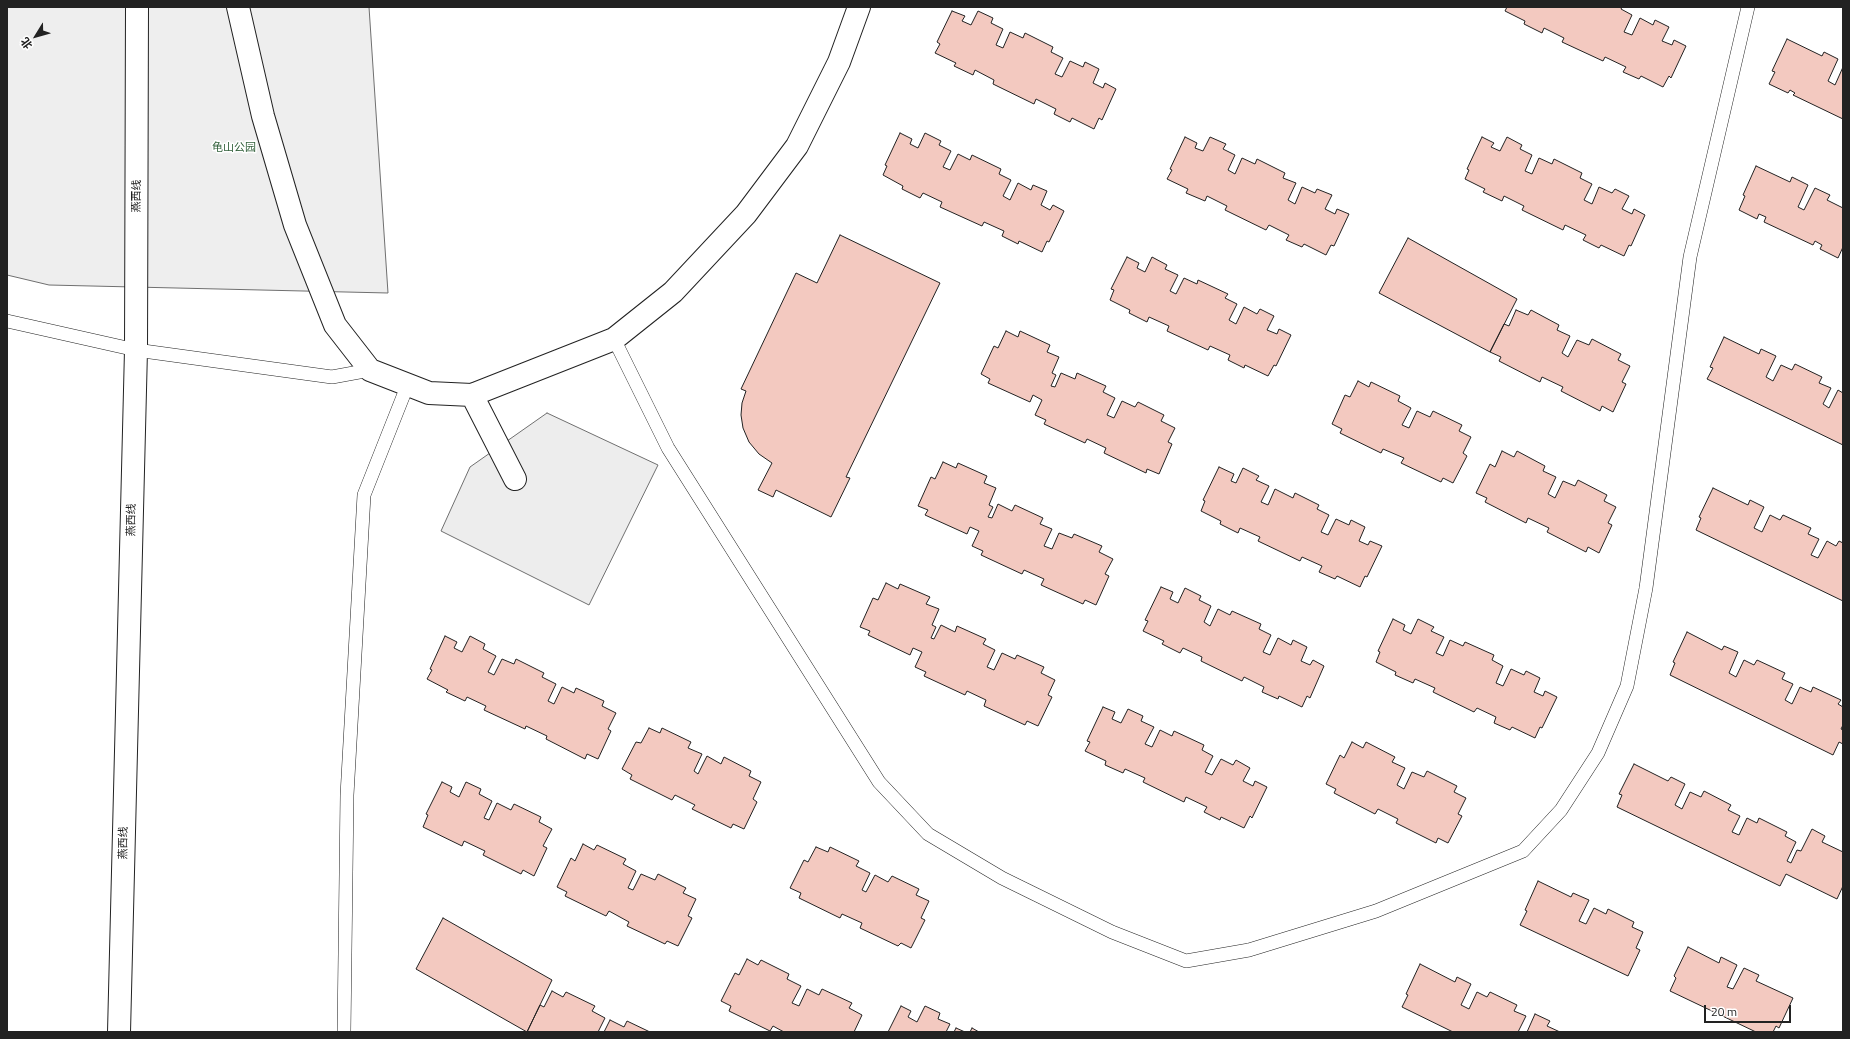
<!DOCTYPE html>
<meta charset="utf-8">
<style>
body{margin:0}
#map{position:relative;width:1850px;height:1039px;overflow:hidden;background:#fff;font-family:"Titillium Web","Noto Sans SC",sans-serif}
canvas{display:block}
.frame{position:absolute;inset:0;border:8px solid #222;pointer-events:none}
.north{position:absolute;left:16px;top:16px;width:40px;height:40px;-webkit-text-stroke:3px #fff;paint-order:stroke;rotate:233deg;font-size:11px;font-weight:700;line-height:16px;text-align:center;color:#222}
.north::after{content:'';display:block;margin:auto;width:14px;height:18px;background:#222;clip-path:polygon(50% 0,100% 100%,50% 72%,0 100%)}
.scale{position:absolute;left:1704px;top:1005px;width:87px;height:18px;box-sizing:border-box;border:2px solid #222;border-top:0;padding-left:5px;font-size:12px;line-height:14px;white-space:nowrap;color:#222;-webkit-text-stroke:3px #fff;paint-order:stroke}
</style>
<div id="map">
<canvas width="1850" height="1039"></canvas>
<div class="frame"></div>
<div class="north">北</div>
<div class="scale">20 m</div>
</div>
<script>
const g = document.querySelector('canvas').getContext('2d');
g.lineJoin = 'round';
function fillPath(path, color) {
  g.fillStyle = color;
  g.fill(path, 'evenodd');
}
function poly(rows) {
  const path = new Path2D();
  for (const r of rows) {
    path.moveTo(r[0], r[1]);
    for (let i = 2; i < r.length; i += 2) path.lineTo(r[i], r[i + 1]);
  }
  return path;
}
function trace(path, color, width, dash) {
  g.strokeStyle = color;
  g.lineWidth = width;
  g.lineCap = dash ? 'butt' : 'round';
  g.setLineDash(dash || []);
  g.stroke(path);
}
function label(font, color, halo, rows, align = 'center') {
  g.font = font + ' "Titillium Web","Noto Sans SC",sans-serif';
  g.lineWidth = 3;
  g.setLineDash([]);
  g.textBaseline = 'middle';
  g.strokeStyle = halo;
  g.fillStyle = color;
  for (const [text, x, y, turn = 0] of rows) {
    g.save();
    g.translate(x, y);
    g.rotate((+turn || 0) * Math.PI / 180);
    g.textAlign = isNaN(turn) ? turn : align;
    if (halo) g.strokeText(text, 0, 0);
    g.fillText(text, 0, 0);
    g.restore();
  }
}
const green = poly([
 [7,7,369,7,388,293,49,285,7,275,7,7]
]);
const parking = poly([
 [547,413,658,465,589,605,441,531,470,467,547,413]
]);
const building = poly([
 [1507,7,1622,7,1621,9,1632,15,1624,32,1632,35,1640,18,1653,25,1655,20,1669,27,1662,41,1672,45,1674,40,1686,46,1671,78,1669,76,1663,87,1641,76,1639,79,1623,72,1626,67,1605,57,1603,61,1562,42,1564,38,1544,28,1542,33,1524,24,1525,21,1505,11,1507,7],
 [952,11,965,16,962,21,971,25,978,11,993,18,991,23,1003,29,996,45,1003,48,1010,32,1023,38,1025,33,1053,47,1051,52,1063,58,1055,74,1062,77,1070,61,1083,67,1085,62,1099,69,1093,83,1103,88,1105,83,1116,89,1102,120,1099,118,1094,129,1072,118,1070,122,1054,114,1056,109,1036,99,1034,104,993,84,994,80,975,70,973,75,954,66,956,63,935,53,940,44,937,42,952,11],
 [1787,39,1822,56,1824,52,1838,59,1828,81,1835,85,1843,67,1843,119,1793,95,1795,93,1790,90,1788,93,1769,84,1775,72,1772,71,1787,39],
 [900,133,912,139,910,144,918,148,925,133,941,141,939,145,951,151,943,167,950,170,958,154,970,160,972,155,1001,169,999,174,1011,180,1003,196,1010,200,1018,183,1031,190,1033,185,1047,191,1041,205,1050,210,1053,205,1064,211,1049,242,1047,241,1042,252,1019,241,1018,244,1002,236,1004,231,984,222,982,226,940,207,942,202,923,193,920,198,902,189,903,186,883,175,887,166,885,165,900,133],
 [1185,137,1197,143,1195,148,1203,151,1210,137,1226,144,1223,149,1235,155,1228,170,1235,174,1242,158,1255,164,1257,159,1285,173,1283,178,1296,183,1288,200,1295,204,1302,187,1315,193,1317,189,1332,195,1325,209,1335,214,1337,209,1349,214,1334,246,1331,245,1326,255,1304,244,1302,247,1286,240,1289,235,1269,225,1266,230,1225,210,1227,206,1207,196,1205,201,1186,193,1188,189,1167,179,1172,170,1170,169,1185,137],
 [1482,137,1494,143,1491,147,1500,151,1507,137,1522,145,1520,149,1532,155,1525,171,1532,174,1539,158,1552,164,1554,159,1582,173,1580,178,1592,184,1584,200,1592,204,1599,187,1612,193,1615,189,1629,196,1622,209,1632,214,1634,209,1645,215,1631,246,1629,245,1624,256,1601,245,1599,248,1583,240,1586,235,1565,225,1563,230,1522,210,1524,206,1504,196,1502,201,1483,192,1485,189,1465,179,1469,170,1467,169,1482,137],
 [1756,166,1790,182,1792,177,1808,185,1798,207,1804,210,1815,188,1830,195,1827,200,1843,208,1843,247,1838,258,1820,249,1822,245,1815,241,1813,245,1764,222,1766,217,1759,214,1757,219,1739,210,1745,196,1743,195,1756,166],
 [840,235,940,283,846,477,850,478,831,517,776,490,773,497,758,490,772,463,759,454,749,442,743,428,741,415,742,403,746,391,741,389,796,273,817,283,840,235],
 [1408,238,1517,299,1490,352,1379,293,1408,238],
 [1127,257,1139,263,1137,268,1145,272,1152,257,1167,265,1165,269,1178,275,1170,291,1176,294,1184,278,1197,284,1198,280,1228,294,1225,298,1237,304,1229,320,1236,324,1244,307,1257,314,1260,309,1274,316,1267,330,1277,334,1279,329,1291,335,1276,366,1274,365,1268,376,1245,365,1244,368,1228,360,1230,355,1210,346,1208,350,1167,331,1169,326,1149,317,1147,322,1129,313,1130,310,1110,300,1114,290,1111,289,1127,257],
 [1516,310,1528,315,1531,310,1559,325,1557,330,1570,336,1562,353,1568,357,1577,340,1589,345,1592,339,1621,354,1618,360,1630,366,1622,382,1626,384,1613,412,1602,406,1600,411,1561,391,1563,387,1542,377,1540,382,1499,361,1501,357,1490,352,1504,324,1509,326,1516,310],
 [1006,331,1018,337,1020,331,1050,345,1047,352,1059,357,1052,373,1056,375,1051,386,1055,387,1061,373,1075,379,1077,373,1106,386,1103,392,1115,398,1107,415,1114,418,1122,401,1135,407,1138,402,1164,415,1161,421,1175,428,1168,442,1172,444,1159,474,1147,469,1146,473,1104,453,1106,448,1087,439,1085,443,1044,424,1046,420,1035,415,1042,400,1033,395,1030,402,988,383,990,379,981,374,994,346,998,348,1006,331],
 [1724,337,1759,354,1761,349,1776,356,1766,377,1773,381,1781,365,1792,370,1795,364,1822,377,1819,383,1831,388,1823,404,1829,408,1838,390,1843,393,1843,445,1707,379,1713,368,1710,367,1724,337],
 [1358,381,1369,387,1371,382,1400,396,1398,401,1411,408,1402,425,1409,428,1417,411,1430,417,1433,411,1462,425,1459,431,1471,437,1463,453,1467,456,1453,483,1443,478,1441,482,1401,463,1404,458,1383,449,1381,453,1340,433,1342,429,1332,424,1345,395,1350,397,1358,381],
 [1502,451,1514,457,1517,451,1545,466,1543,471,1556,477,1548,494,1555,498,1563,481,1575,486,1578,480,1607,495,1604,501,1616,507,1608,523,1612,525,1599,553,1588,547,1586,552,1547,532,1549,528,1528,518,1526,523,1485,502,1487,498,1476,493,1490,464,1495,467,1502,451],
 [943,462,956,468,958,463,987,476,984,483,996,488,989,505,993,507,988,517,992,518,998,504,1012,511,1015,505,1043,518,1040,524,1052,529,1044,546,1052,549,1059,533,1072,538,1074,534,1102,546,1099,552,1113,559,1105,574,1109,576,1096,605,1085,600,1083,604,1041,585,1044,579,1024,570,1022,574,981,555,983,551,972,546,979,531,970,527,967,534,925,515,928,510,918,506,931,477,935,479,943,462],
 [1219,467,1234,474,1231,481,1236,483,1243,468,1259,476,1256,480,1269,486,1261,502,1268,505,1275,489,1293,498,1295,493,1319,505,1317,509,1329,515,1321,532,1328,535,1336,519,1349,525,1351,520,1365,527,1359,541,1368,545,1370,541,1382,546,1367,577,1365,576,1360,587,1337,576,1335,579,1319,572,1322,566,1302,557,1300,561,1258,541,1260,537,1240,528,1238,533,1220,524,1221,521,1201,511,1205,501,1203,500,1219,467],
 [1713,488,1748,505,1750,500,1764,507,1754,528,1762,532,1770,515,1780,520,1783,515,1811,528,1808,534,1819,539,1811,555,1818,558,1827,541,1836,546,1839,541,1843,543,1843,601,1696,530,1701,518,1699,517,1713,488],
 [886,583,898,589,900,584,930,597,926,604,939,609,932,625,936,627,931,638,934,639,941,625,955,632,957,626,986,639,983,644,995,650,987,667,994,670,1002,653,1015,659,1017,655,1044,667,1041,673,1055,680,1048,695,1052,697,1038,726,1027,721,1025,725,984,706,986,700,967,691,965,695,924,676,926,672,915,667,922,652,913,648,910,655,868,635,870,631,860,627,873,598,878,600,886,583],
 [1161,587,1173,592,1170,599,1178,603,1185,588,1201,596,1199,600,1211,606,1204,622,1210,626,1218,609,1230,615,1232,611,1261,624,1259,629,1271,635,1263,652,1270,655,1278,638,1291,645,1293,640,1307,647,1301,661,1310,665,1313,660,1324,666,1310,698,1307,696,1302,707,1279,696,1278,699,1262,692,1264,687,1244,677,1242,681,1201,661,1202,657,1183,648,1180,653,1162,644,1164,641,1143,631,1148,621,1145,620,1161,587],
 [1393,619,1405,625,1403,630,1411,634,1418,619,1434,627,1431,631,1444,637,1436,653,1443,656,1450,640,1463,646,1465,642,1494,655,1492,660,1503,666,1496,683,1503,686,1511,669,1524,675,1526,671,1540,678,1534,692,1543,696,1545,691,1557,697,1542,728,1540,727,1535,738,1512,727,1510,730,1494,723,1496,717,1477,708,1474,712,1433,692,1435,688,1415,679,1413,683,1395,675,1396,672,1376,662,1380,652,1378,651,1393,619],
 [1687,632,1722,650,1724,646,1738,652,1729,673,1736,677,1744,660,1754,665,1757,660,1785,673,1782,679,1793,684,1785,700,1792,704,1800,687,1811,692,1813,687,1841,700,1838,704,1843,707,1843,725,1841,729,1843,730,1843,744,1839,742,1833,755,1670,675,1675,663,1673,662,1687,632],
 [445,636,457,642,454,648,462,652,470,636,485,644,483,649,496,656,488,672,494,675,502,659,514,664,516,659,544,673,542,677,556,684,548,701,554,704,562,687,574,693,576,688,604,701,602,706,616,713,608,729,611,731,598,759,587,754,585,759,546,739,547,736,526,726,525,729,484,710,486,706,467,697,465,701,446,692,448,690,427,679,432,670,430,669,445,636],
 [1103,707,1115,712,1112,719,1121,723,1128,709,1143,716,1141,721,1154,727,1145,744,1152,747,1160,730,1172,736,1174,731,1204,745,1202,750,1213,756,1205,772,1212,775,1221,759,1233,765,1236,760,1250,768,1243,781,1253,786,1255,781,1267,787,1252,818,1250,816,1244,828,1221,817,1220,820,1204,812,1207,807,1186,797,1184,802,1143,782,1145,778,1125,769,1123,773,1105,765,1106,761,1085,751,1090,742,1087,741,1103,707],
 [649,728,660,733,662,728,691,742,688,748,702,754,694,771,698,774,707,756,721,764,724,757,751,771,749,776,761,782,753,799,757,802,744,829,733,824,731,828,692,809,695,805,675,795,672,800,630,779,632,775,622,769,636,742,641,743,649,728],
 [1352,742,1363,748,1366,742,1395,757,1392,762,1405,768,1397,785,1404,789,1412,772,1424,777,1427,771,1457,786,1454,792,1466,798,1458,814,1462,816,1448,843,1438,838,1436,843,1396,823,1398,819,1378,809,1375,814,1334,793,1336,789,1326,784,1340,755,1344,758,1352,742],
 [1634,764,1668,781,1671,777,1685,784,1675,805,1682,809,1690,792,1701,797,1704,791,1731,805,1728,810,1740,816,1732,832,1739,835,1747,818,1757,823,1759,818,1787,832,1785,836,1796,842,1787,861,1791,863,1797,850,1801,851,1812,829,1825,836,1822,842,1843,852,1843,886,1837,899,1786,874,1780,886,1617,807,1622,795,1619,794,1634,764],
 [442,782,452,787,450,792,459,797,466,782,481,789,479,794,492,801,484,818,489,820,497,803,511,810,514,804,541,817,539,822,552,829,543,846,547,848,534,876,523,870,521,874,483,855,485,851,464,841,462,846,423,827,428,815,426,814,442,782],
 [583,844,594,850,597,845,626,859,623,864,636,871,628,888,633,890,641,874,655,880,658,874,686,888,683,893,696,899,688,916,692,918,678,946,667,941,665,944,627,926,629,922,609,911,606,916,565,896,567,892,557,887,571,858,575,861,583,844],
 [816,847,828,852,830,847,859,861,856,866,870,873,862,890,866,892,875,875,888,882,892,876,919,889,916,895,929,901,921,918,925,920,911,948,901,943,898,946,860,928,862,923,842,914,840,918,799,898,801,893,790,888,804,860,808,862,816,847],
 [1538,881,1571,897,1573,893,1589,900,1579,921,1586,924,1594,908,1606,914,1608,909,1634,922,1632,927,1643,932,1636,948,1640,950,1628,976,1520,925,1527,911,1525,910,1538,881],
 [443,918,552,980,527,1032,416,969,443,918],
 [1688,947,1719,963,1721,957,1737,965,1727,987,1733,989,1744,968,1759,975,1756,981,1793,998,1779,1028,1776,1026,1773,1032,1756,1032,1670,991,1676,978,1674,976,1688,947],
 [747,959,758,965,761,960,789,974,787,979,801,986,792,1003,799,1006,807,989,819,995,822,989,852,1003,849,1008,862,1015,854,1032,784,1032,773,1026,770,1031,729,1011,731,1006,721,1001,735,973,739,975,747,959],
 [1420,964,1455,982,1457,977,1471,984,1461,1005,1469,1009,1477,992,1487,997,1490,992,1517,1005,1514,1011,1526,1016,1518,1032,1453,1032,1402,1007,1408,995,1406,994,1420,964],
 [552,991,563,997,566,992,595,1006,592,1011,605,1018,598,1032,527,1032,540,1005,544,1007,552,991],
 [901,1006,911,1011,908,1017,917,1022,925,1006,940,1013,938,1019,950,1024,946,1032,888,1032,901,1006],
 [1535,1014,1550,1021,1547,1026,1560,1032,1527,1032,1535,1014],
 [610,1020,624,1027,627,1021,650,1032,604,1032,610,1020],
 [956,1028,965,1032,954,1032,956,1028],
 [972,1028,979,1032,970,1032,972,1028]
]);
const service = poly([
 [7,321,136,350,332,377,370,370],
 [614,339,668,448,879,782,928,834,1002,878,1112,932,1186,961,1249,950,1376,911,1523,851,1561,810,1598,753,1627,686,1646,588,1690,257,1748,7],
 [344,1032,347,795,364,495,408,384]
]);
const minor = poly([
 [238,7,263,116,295,225,335,325,370,370,429,393,472,395,614,339,673,292,746,214,797,146,839,62,859,7],
 [472,395,515,479],
 [119,1032,136,350,137,7]
]);
const parkNames = [
 ["龟山公园",234,148]
];
const streetNames = [
 ["燕西线",137,196,-90],
 ["燕西线",132,520,-89],
 ["燕西线",124,843,-89]
];
fillPath(green, '#eee');
trace(green, '#6f6f6f', 1);
fillPath(parking, '#ededed');
trace(parking, '#6f6f6f', 1);
fillPath(building, '#f3c9c0');
trace(building, '#222', 1);
trace(service, '#222', 14);
trace(minor, '#222', 24);
trace(service, '#fff', 13);
trace(minor, '#fff', 22);
label('11px', '#2f5e38', '#fff', parkNames);
label('11px', '#222', '#fff', streetNames);
</script>
